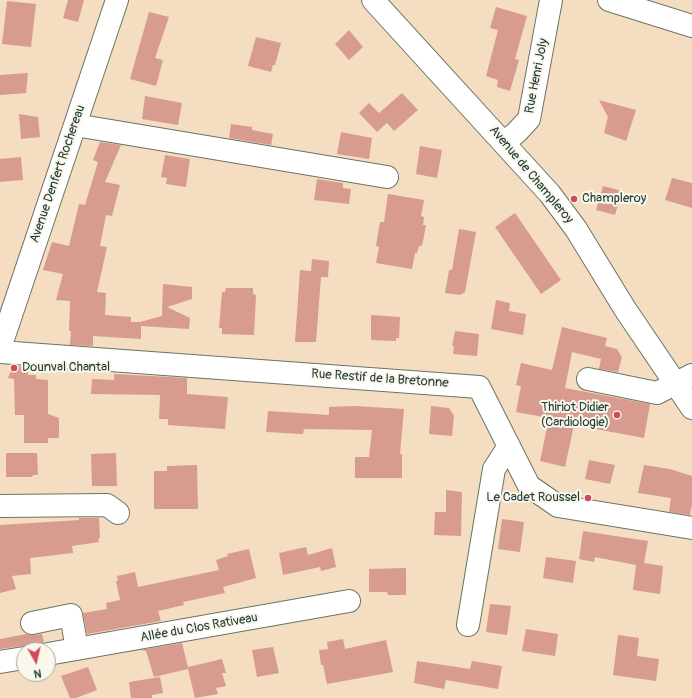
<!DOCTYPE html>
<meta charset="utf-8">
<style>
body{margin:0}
#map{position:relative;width:692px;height:698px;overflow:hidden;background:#f4ddc0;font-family:Pangolin,sans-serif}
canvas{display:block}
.north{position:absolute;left:16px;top:642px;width:40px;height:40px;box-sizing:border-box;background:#fbf7ec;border:1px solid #a3ada2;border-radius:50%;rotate:172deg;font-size:11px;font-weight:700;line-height:16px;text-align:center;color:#1f3d34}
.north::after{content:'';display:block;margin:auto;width:14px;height:18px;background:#d1495b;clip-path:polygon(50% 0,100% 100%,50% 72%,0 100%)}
</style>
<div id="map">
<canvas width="692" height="698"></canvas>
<div class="north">N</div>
</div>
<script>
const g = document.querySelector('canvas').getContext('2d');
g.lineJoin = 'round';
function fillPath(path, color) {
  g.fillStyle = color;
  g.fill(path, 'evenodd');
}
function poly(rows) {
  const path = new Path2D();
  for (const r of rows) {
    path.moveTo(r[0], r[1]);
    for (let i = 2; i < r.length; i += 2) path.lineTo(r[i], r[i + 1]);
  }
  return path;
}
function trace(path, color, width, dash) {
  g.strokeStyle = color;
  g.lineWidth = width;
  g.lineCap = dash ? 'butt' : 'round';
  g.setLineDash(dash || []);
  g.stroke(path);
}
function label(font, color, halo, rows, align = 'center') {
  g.font = font + ' Pangolin,sans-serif';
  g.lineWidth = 4;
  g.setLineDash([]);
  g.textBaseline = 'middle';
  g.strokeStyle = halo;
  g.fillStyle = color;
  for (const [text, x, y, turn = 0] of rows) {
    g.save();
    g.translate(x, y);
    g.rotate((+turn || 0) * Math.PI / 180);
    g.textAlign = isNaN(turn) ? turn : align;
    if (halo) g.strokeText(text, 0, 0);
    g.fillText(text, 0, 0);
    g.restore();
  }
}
const building = poly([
 [68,0,84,0,78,22,63,18],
 [7,1,36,4,31,47,2,44],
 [496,7,527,16,515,59,519,60,510,91,497,87,498,80,486,76,498,30,490,28],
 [149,12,169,17,155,58,163,60,156,86,130,79],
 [349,30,363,47,349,60,335,44],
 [256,37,281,43,275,65,273,65,271,72,248,66],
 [28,73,26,93,0,95,0,75],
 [402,93,418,110,394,131,387,123,377,132,359,113,369,103,379,113],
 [145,96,182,103,178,125,142,119],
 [599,100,636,110,626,141,604,133,608,117],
 [19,114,38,117,40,137,21,139],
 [231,124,252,127,252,130,273,134,271,145,229,138],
 [341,132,372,138,369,159,337,154],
 [100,142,121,145,105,182,120,185,112,216,106,215,100,246,107,247,97,292,106,293,105,315,131,317,131,322,140,322,162,316,163,284,192,287,192,299,167,307,190,318,189,329,141,326,141,339,93,336,93,346,70,345,71,331,69,331,70,301,56,300,63,274,43,270,52,242,69,246,79,204,85,205,98,162,93,160],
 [420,146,442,150,437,178,416,174],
 [165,155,190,159,186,187,166,184,167,178,161,177],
 [21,157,23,180,0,182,0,159],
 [672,178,692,183,692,208,665,200],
 [317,179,343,183,343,188,351,189,349,204,314,200],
 [603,186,622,191,615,215,596,210],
 [388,194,424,200,421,216,424,217,423,225,426,225,422,246,419,246,417,253,415,253,412,269,376,263,379,247,376,246,380,222,384,222],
 [515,213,561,280,541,294,495,227],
 [459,229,476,232,465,292,460,295,445,293,449,270,452,270],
 [312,259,329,261,328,277,321,277,316,342,295,342,300,270,311,271],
 [226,288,253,288,253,294,256,295,254,335,222,334,222,328,219,328,220,317,222,292,225,292],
 [496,300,510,303,509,311,526,314,523,335,491,329],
 [371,315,400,317,399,338,396,338,396,341,371,340],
 [562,327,607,338,605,346,617,349,622,357,618,372,599,369,601,359,572,352,565,388,650,404,644,438,574,425,565,467,540,461,549,418,516,412,521,386,516,385,521,363,552,370],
 [455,331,479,334,477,356,453,354,454,346,452,346],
 [14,366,28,367,28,375,36,375,36,379,48,380,48,414,59,418,59,438,48,438,48,443,24,443,24,415,15,415,14,379,8,378,12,368],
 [114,374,187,378,187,394,228,397,225,429,168,425,168,419,159,419,160,395,91,394,92,379,114,380],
 [354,406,404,409,400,454,402,454,402,478,355,478,355,457,369,457,372,430,304,429,303,434,266,432,268,411,329,415,329,407],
 [431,406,449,408,454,416,452,436,429,434],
 [6,453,37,453,38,475,33,475,32,477,6,477],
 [116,453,117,486,92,486,91,454],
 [589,460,615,465,610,484,585,479],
 [197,465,198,509,154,509,154,471,167,471,167,466],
 [644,465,670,469,692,476,692,504,690,515,669,512,671,498,638,493],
 [446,490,462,492,461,536,434,535,435,512,446,512],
 [79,518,99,518,100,538,98,539,99,542,72,546,73,553,30,558,31,574,12,576,16,589,0,593,0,525,79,520],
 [502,519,524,522,520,552,498,549],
 [583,531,648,541,644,563,663,566,660,594,633,590,636,565,595,557,594,562,579,559],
 [306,547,308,555,332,548,336,567,321,571,320,567,283,575,279,553],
 [249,549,256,578,223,587,225,593,183,602,184,605,158,611,161,621,87,634,83,613,107,609,106,603,120,600,116,581,118,581,117,576,135,572,138,587,219,570,216,560,228,556,227,554],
 [546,557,576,561,573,583,543,578],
 [406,568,406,595,388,595,387,592,369,592,369,569],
 [490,604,511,606,507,635,486,632],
 [526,629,558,634,555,656,522,651],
 [26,634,34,635,42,634,44,643,38,647,31,648,22,646,0,649,0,639],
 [618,635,639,638,637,656,659,659,656,681,613,675],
 [343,639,345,649,386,640,393,672,327,684,323,665,321,665,319,650,328,649,327,642],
 [182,643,188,667,222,659,226,673,222,673,226,686,216,688,218,694,195,698,188,669,154,677,146,651,140,650],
 [273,647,279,673,257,677,252,650],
 [417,661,470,669,472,661,502,666,498,689,446,680,444,689,414,683],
 [88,667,97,690,76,698,70,698,61,676],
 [160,677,163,693,152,695,152,698,131,698,129,682]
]);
const minor = poly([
 [373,0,550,194,576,229,625,309,692,408],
 [609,0,692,26],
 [75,125,387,177],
 [504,142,516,133,529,119,551,0],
 [0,348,117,0],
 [0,352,479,387,529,486,558,506,692,528],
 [588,379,657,393,692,375],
 [0,506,107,505,118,513],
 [32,623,71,615,77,649],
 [468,625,494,469,509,446],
 [48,654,349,601],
 [0,662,24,658]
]);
const markers = [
 [574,199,4,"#d1495b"],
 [14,368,4,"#d1495b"],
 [617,415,4,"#d1495b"],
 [588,498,4,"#d1495b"]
];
const streetNames = [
 ["Rue Henri Joly",537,76,-79],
 ["Avenue Denfert Rochereau",58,174,-71],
 ["Avenue de Champleroy",531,175,50],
 ["Rue Restif de la Bretonne",380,379,4],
 ["Allée du Clos Rativeau",199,628,-10]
];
const poiNames = [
 ["Champleroy",582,199],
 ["Dounval Chantal",22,368],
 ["Thiriot Didier",609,408,"right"],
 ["(Cardiologie)",609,423,"right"],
 ["Le Cadet Roussel",580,498,"right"]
];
fillPath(building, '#d89b8f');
trace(minor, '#6a7565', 24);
trace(minor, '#fff', 22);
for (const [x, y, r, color] of markers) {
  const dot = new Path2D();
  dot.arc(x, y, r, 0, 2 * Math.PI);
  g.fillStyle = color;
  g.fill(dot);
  trace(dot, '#fbf7ec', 1.5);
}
label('13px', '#1f3d34', '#fbf7ec', streetNames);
label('13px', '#1f3d34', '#fbf7ec', poiNames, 'left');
</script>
